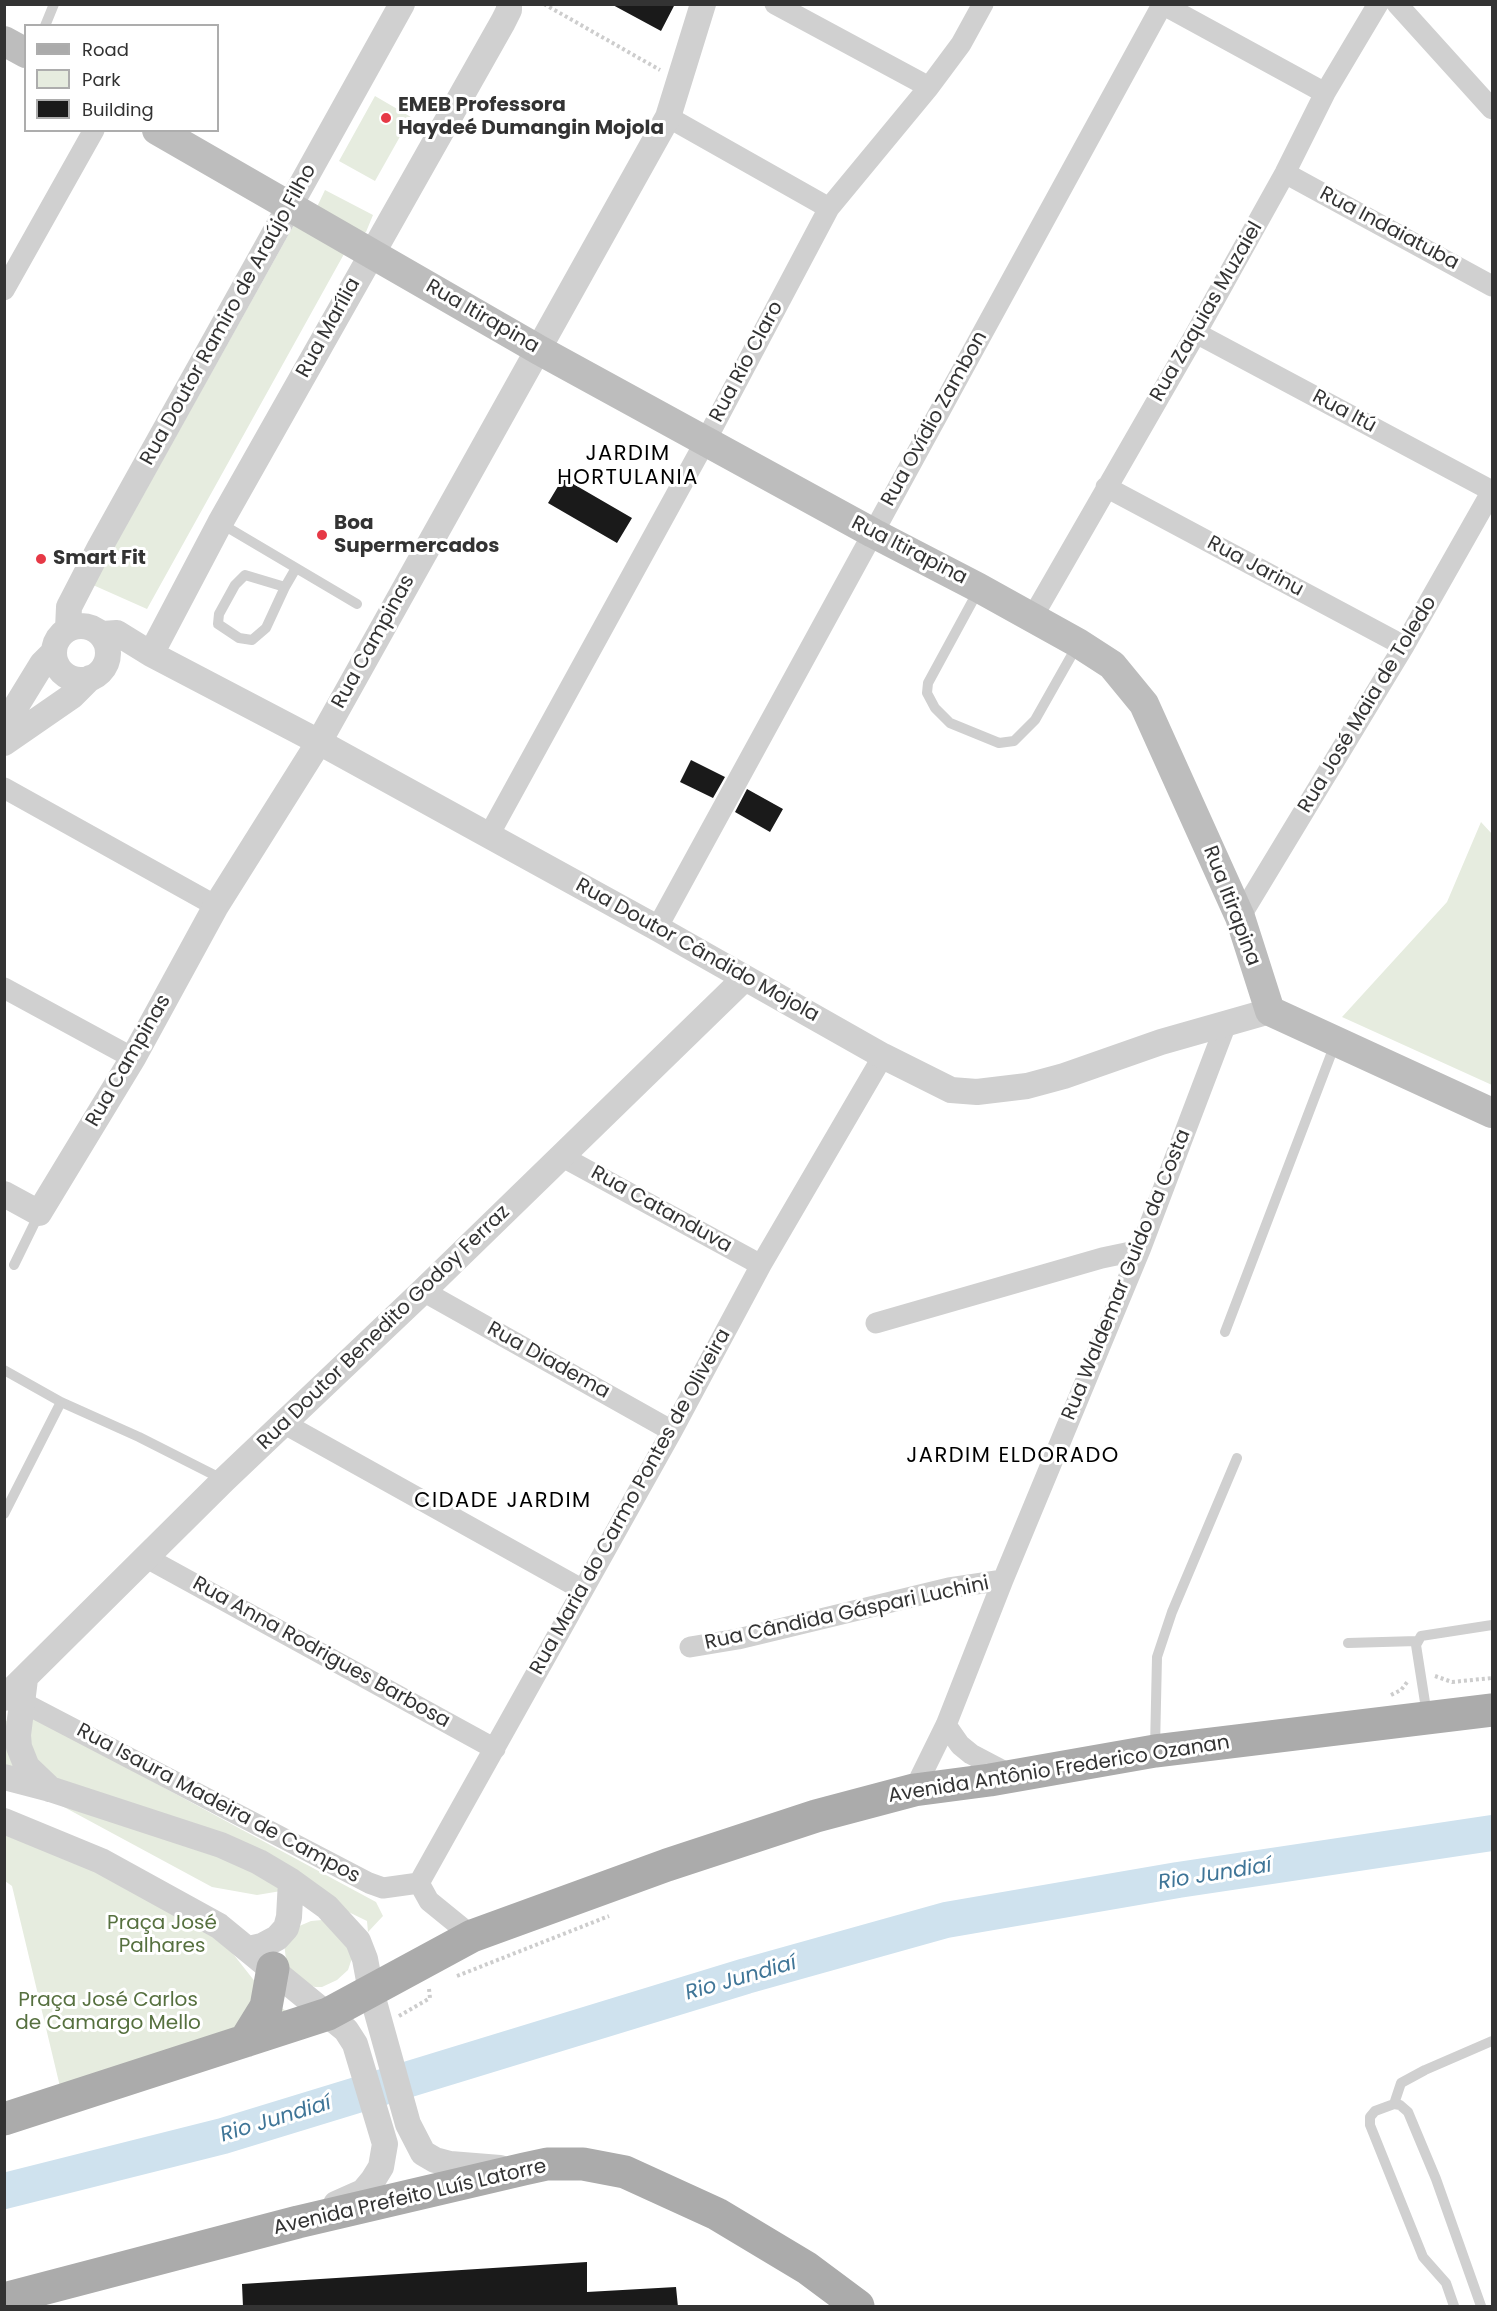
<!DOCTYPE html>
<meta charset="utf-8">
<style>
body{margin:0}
#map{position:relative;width:1497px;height:2311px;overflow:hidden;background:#fff;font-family:Poppins,sans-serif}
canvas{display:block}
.frame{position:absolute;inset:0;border:6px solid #333;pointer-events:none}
.legend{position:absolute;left:24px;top:24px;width:195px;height:108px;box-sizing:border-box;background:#fff;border:2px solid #adadad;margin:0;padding:8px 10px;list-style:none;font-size:18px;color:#333}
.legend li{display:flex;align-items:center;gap:12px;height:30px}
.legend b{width:30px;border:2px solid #adadad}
</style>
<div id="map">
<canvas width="1497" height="2311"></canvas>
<div class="frame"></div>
<ul class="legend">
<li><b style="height:8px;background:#ababab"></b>Road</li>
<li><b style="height:16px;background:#e6ecdf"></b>Park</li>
<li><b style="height:16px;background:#1a1a1a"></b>Building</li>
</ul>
</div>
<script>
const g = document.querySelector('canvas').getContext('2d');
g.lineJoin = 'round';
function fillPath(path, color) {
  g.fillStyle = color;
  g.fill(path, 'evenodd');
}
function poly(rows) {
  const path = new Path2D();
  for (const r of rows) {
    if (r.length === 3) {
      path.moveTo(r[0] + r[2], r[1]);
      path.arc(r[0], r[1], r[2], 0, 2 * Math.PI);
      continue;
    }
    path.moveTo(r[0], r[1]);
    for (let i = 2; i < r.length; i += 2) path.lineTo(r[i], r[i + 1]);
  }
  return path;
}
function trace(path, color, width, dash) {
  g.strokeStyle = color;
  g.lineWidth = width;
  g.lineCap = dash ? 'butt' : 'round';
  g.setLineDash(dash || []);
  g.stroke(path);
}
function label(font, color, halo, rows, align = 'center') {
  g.font = font + ' Poppins,sans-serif';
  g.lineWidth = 6;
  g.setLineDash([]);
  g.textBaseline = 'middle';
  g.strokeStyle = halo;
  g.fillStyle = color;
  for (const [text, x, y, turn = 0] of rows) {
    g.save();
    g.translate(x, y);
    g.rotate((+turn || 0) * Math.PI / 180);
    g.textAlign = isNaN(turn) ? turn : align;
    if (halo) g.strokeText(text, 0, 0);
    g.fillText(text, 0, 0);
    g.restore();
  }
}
const green = poly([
 [375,96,411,117,375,181,339,161],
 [325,190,373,215,366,232,361,235,316,209],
 [295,223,349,245,147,609,93,585],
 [1481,822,1492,834,1492,1085,1342,1017,1447,902],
 [20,1710,376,1902,383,1916,368,1932,367,1921,299,1888,257,1895,212,1887,12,1779,5,1768,5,1722],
 [5,1829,61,1852,219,1936,271,2002,295,2016,62,2095,12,1886,5,1881],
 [322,1920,354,1952,348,1970,337,1980,322,1987,315,1987,304,1983,291,1971,286,1960,284,1942,297,1927,311,1921]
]);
const river = poly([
 [4,2191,223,2136,746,1976,946,1920,1178,1880,1492,1833]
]);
const building = poly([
 [611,4,675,4,661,31],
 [563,478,632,518,617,543,548,503],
 [691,760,725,777,713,798,680,782],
 [747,789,783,809,770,832,735,812],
 [587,2262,587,2292,676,2287,678,2307,243,2307,242,2284]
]);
const path = poly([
 [544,4,660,70],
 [1435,1676,1452,1682,1492,1678],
 [1391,1695,1401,1690,1408,1681],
 [457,1976,609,1916],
 [399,2016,430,1998,429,1989]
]);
const service = poly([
 [45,26,54,4],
 [220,523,357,604],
 [285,587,245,575,235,585,219,614,218,624,239,638,252,640,266,628,285,587,296,568],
 [978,591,928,683,927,693,935,708,950,723,999,743,1014,741,1035,720,1078,644],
 [14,1265,39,1214],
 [1225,1332,1335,1044],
 [4,1370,61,1402,139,1437,224,1480],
 [4,1514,61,1402],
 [1348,1643,1417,1641],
 [1427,1715,1416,1645,1421,1636,1492,1625],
 [1155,1748,1157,1657,1172,1612,1237,1458],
 [1394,2104,1401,2083,1425,2070,1492,2041],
 [1454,2306,1446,2283,1423,2257,1370,2125,1370,2117,1375,2111,1394,2104,1400,2105,1408,2112,1436,2179,1481,2306]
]);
const minor = poly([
 [775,4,929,87],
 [1162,4,1325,93],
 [1397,4,1492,109],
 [668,117,829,208],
 [1285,173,1492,286],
 [4,290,94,130],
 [1196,333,1492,491],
 [1106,487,1404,646],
 [1032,618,1196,333,1285,173,1325,93,1378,4],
 [4,788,216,906],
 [489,835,705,442,829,208,929,87,961,44,983,4],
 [1240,917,1404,646,1492,491],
 [657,928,1162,5],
 [4,988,133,1058],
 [561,1156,761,1265],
 [423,1291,672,1431],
 [876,1323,1102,1258,1140,1250],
 [285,1424,583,1590],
 [147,1558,495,1749],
 [690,1647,738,1639,949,1588,1003,1580],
 [22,1702,369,1883,383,1888,419,1883],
 [946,1725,960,1745,971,1754,1011,1775],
 [914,1790,946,1725,1003,1580,1140,1250,1226,1024],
 [419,1883,672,1431,761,1265,883,1056],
 [419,1883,429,1901,472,1936]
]);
const tertiary = poly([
 [81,653,27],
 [68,629,69,607,100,547,402,4],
 [102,634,117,633,151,654,319,742,657,928,883,1056,951,1090,977,1092,1027,1086,1064,1076,1161,1042,1270,1011],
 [151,654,220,523,503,22,509,10,509,4],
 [4,726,42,664,54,652],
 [4,743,72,696,90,678],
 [4,1194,39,1213,133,1058,216,906,319,742,668,117,703,4],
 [25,1679,18,1735,19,1747,27,1767,50,1789],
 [4,1698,224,1480,423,1291,745,978],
 [4,1777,50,1789,221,1845,259,1862,291,1881,327,1907,358,1941,365,1959,371,1991,408,2124,423,2153,435,2160,450,2164,500,2168],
 [4,1821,101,1861,219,1926,346,2030,355,2044,385,2144,381,2167,373,2180,363,2192,336,2204],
 [249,1949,262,1946,277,1938,286,1928,289,1917,291,1881]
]);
const secondary = poly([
 [4,41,26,53],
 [157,130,539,350,873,533,979,588,1078,643,1112,665,1144,704,1240,917,1270,1011,1492,1113]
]);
const primary = poly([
 [245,2041,266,2007,273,1968],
 [4,2119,328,2014,472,1936,667,1865,816,1816,914,1790,990,1780,1155,1751,1492,1710],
 [4,2299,298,2222,524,2169,547,2164,583,2164,625,2172,717,2214,807,2268,858,2306]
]);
const markers = [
 [386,118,6,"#e63946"],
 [322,535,6,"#e63946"],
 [41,559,6,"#e63946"]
];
const poiNames = [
 ["EMEB Professora",398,106],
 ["Haydeé Dumangin Mojola",398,129],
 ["Boa",334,524],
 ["Supermercados",334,547],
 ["Smart Fit",53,559]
];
const streetNames = [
 ["Rua Indaiatuba",1389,229,28],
 ["Rua Zaquias Muzaiel",1207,312,-60],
 ["Rua Doutor Ramiro de Araújo Filho",229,315,-61],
 ["Rua Itirapina",482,317,30],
 ["Rua Marília",329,328,-61],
 ["Rua Río Claro",747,362,-62],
 ["Rua Itú",1344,412,28],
 ["Rua Ovídio Zambon",935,419,-61],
 ["Rua Itirapina",909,551,27],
 ["Rua Jarinu",1255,567,28],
 ["Rua Campinas",374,642,-61],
 ["Rua José Maia de Toledo",1368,705,-59],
 ["Rua Itirapina",1231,906,69],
 ["Rua Doutor Cândido Mojola",697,951,29],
 ["Rua Campinas",129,1061,-60],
 ["Rua Catanduva",661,1210,29],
 ["Rua Waldemar Guido da Costa",1127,1275,-68],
 ["Rua Doutor Benedito Godoy Ferraz",384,1328,-44],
 ["Rua Diadema",548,1361,29],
 ["Rua Maria do Carmo Pontes de Oliveira",631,1502,-61],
 ["Rua Cândida Gáspari Luchini",847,1614,-12],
 ["Rua Anna Rodrigues Barbosa",321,1653,29],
 ["Avenida Antônio Frederico Ozanan",1059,1770,-9],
 ["Rua Isaura Madeira de Campos",218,1804,28],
 ["Avenida Prefeito Luís Latorre",410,2198,-13]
];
const parkNames = [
 ["Praça José",162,1924],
 ["Palhares",162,1947],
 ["Praça José Carlos",108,2001],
 ["de Camargo Mello",108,2024]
];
const neighbourhoodNames = [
 ["JARDIM",628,455],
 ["HORTULANIA",628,479],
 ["JARDIM ELDORADO",1013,1457],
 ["CIDADE JARDIM",503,1502]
];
const waterNames = [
 ["Rio Jundiaí",1215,1875,-9],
 ["Rio Jundiaí",741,1979,-16],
 ["Rio Jundiaí",276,2120,-17]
];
fillPath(green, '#e6ecdf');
trace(river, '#cfe2ee', 36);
fillPath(building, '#1a1a1a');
trace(path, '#cdcdcd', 4, [3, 3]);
trace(service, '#d0d0d0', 10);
trace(minor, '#d0d0d0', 21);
trace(tertiary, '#d0d0d0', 26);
trace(secondary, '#bdbdbd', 30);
trace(primary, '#ababab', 33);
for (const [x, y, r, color] of markers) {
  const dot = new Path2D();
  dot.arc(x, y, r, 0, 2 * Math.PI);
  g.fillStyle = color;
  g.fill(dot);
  trace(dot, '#fff', 2);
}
label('bold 20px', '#333', '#fff', poiNames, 'left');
label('20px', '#333', '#fff', streetNames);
label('20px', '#56703f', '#fff', parkNames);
g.letterSpacing = '1.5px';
label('21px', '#000', '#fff', neighbourhoodNames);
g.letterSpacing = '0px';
label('italic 21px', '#3f7597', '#fff', waterNames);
</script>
